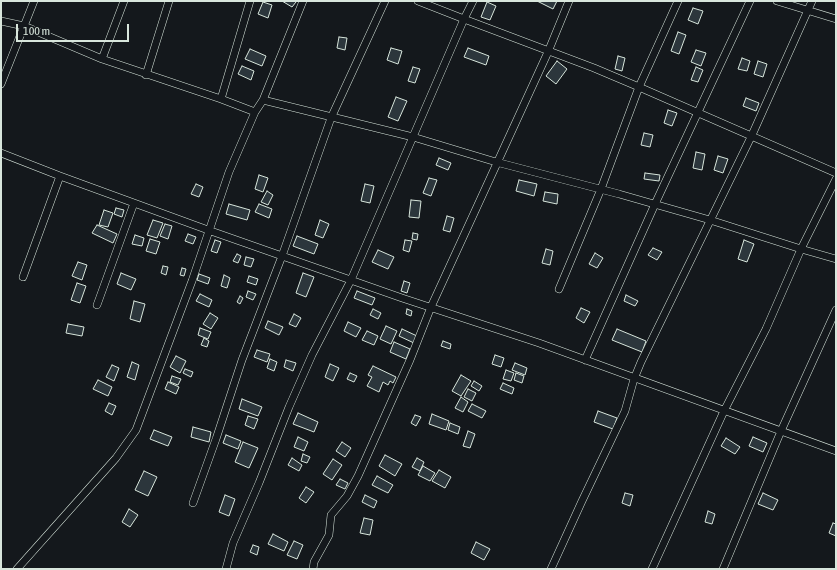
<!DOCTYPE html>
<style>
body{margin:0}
#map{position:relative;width:837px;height:570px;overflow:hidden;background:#14181c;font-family:"Asap Condensed",sans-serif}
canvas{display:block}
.frame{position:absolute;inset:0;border:2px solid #d8e6dc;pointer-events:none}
.scale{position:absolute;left:16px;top:24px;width:113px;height:18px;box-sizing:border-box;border:2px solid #d8e6dc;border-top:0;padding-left:5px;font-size:12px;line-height:14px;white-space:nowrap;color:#d8e6dc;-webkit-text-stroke:3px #14181c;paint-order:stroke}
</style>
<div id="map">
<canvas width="837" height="570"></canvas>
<div class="frame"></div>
<div class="scale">100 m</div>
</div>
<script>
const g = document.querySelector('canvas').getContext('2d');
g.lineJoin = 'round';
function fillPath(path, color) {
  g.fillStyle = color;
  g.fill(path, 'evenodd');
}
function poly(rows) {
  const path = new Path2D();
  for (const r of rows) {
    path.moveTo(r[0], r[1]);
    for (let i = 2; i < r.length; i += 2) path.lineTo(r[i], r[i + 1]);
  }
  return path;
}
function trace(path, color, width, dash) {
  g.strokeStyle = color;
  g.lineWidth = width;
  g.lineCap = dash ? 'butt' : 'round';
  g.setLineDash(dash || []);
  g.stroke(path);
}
const building = poly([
 [282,1,295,1,296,2,292,7,282,1],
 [537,1,557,1,553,9,537,1],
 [263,2,272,5,268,18,258,14,263,2],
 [487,2,496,6,490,20,481,17,487,2],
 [693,8,703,11,698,24,688,20,693,8],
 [678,32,686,35,679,54,671,51,678,32],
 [339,37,347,38,345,50,337,48,339,37],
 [391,48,402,51,398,64,387,60,391,48],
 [468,48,489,56,486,65,464,57,468,48],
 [250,49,266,56,262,66,245,59,250,49],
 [696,50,706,53,701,66,691,62,696,50],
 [618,56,625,58,622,71,615,69,618,56],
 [742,58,750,61,747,71,738,69,742,58],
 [557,61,567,69,556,84,546,76,557,61],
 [758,61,767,64,763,77,754,74,758,61],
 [242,66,254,71,251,80,238,74,242,66],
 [413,67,420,69,415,83,408,81,413,67],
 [696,67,703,70,698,82,691,80,696,67],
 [396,97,407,101,398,121,388,117,396,97],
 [746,98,759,103,756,111,743,106,746,98],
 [668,110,677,113,672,126,664,123,668,110],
 [644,133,653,135,650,147,641,145,644,133],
 [696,152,705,154,702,170,693,168,696,152],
 [718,156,728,159,723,173,714,170,718,156],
 [439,158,451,163,448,170,436,165,439,158],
 [645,173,660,175,659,181,644,179,645,173],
 [259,175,268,178,263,192,255,189,259,175],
 [429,178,437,180,431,196,423,193,429,178],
 [519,180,537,184,534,196,516,191,519,180],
 [196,184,203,187,199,197,191,194,196,184],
 [365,184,374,186,370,203,361,201,365,184],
 [267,191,273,195,268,205,261,202,267,191],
 [545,192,558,194,557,204,543,201,545,192],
 [411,200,421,201,419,218,409,217,411,200],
 [229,204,250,210,247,220,226,214,229,204],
 [259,204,272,209,269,218,255,212,259,204],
 [116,208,124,210,122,217,114,214,116,208],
 [104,210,113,213,108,227,99,225,104,210],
 [447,216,454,218,450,232,443,230,447,216],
 [153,220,163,223,157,238,147,235,153,220],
 [320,220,329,224,323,238,315,235,320,220],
 [165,224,172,226,168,239,160,236,165,224],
 [97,225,117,234,113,243,92,233,97,225],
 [413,233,418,234,417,240,412,239,413,233],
 [188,234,196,237,193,244,185,241,188,234],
 [135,235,144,238,142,246,132,244,135,235],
 [297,236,318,244,314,254,293,246,297,236],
 [150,239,160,242,156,254,146,251,150,239],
 [215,240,221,242,217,253,211,251,215,240],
 [405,240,412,241,409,252,403,250,405,240],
 [744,240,754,244,747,262,738,259,744,240],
 [653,248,662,252,657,260,648,255,653,248],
 [546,249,553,251,550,265,542,263,546,249],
 [378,250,394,257,388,269,372,262,378,250],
 [595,253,603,258,597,268,589,264,595,253],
 [237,254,241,256,238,263,233,261,237,254],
 [246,257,254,259,251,267,244,265,246,257],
 [78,262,87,265,82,280,72,276,78,262],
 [163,266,168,267,166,275,161,273,163,266],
 [182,268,186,269,184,276,180,275,182,268],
 [121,273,136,279,131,290,117,284,121,273],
 [303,273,314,277,306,297,296,293,303,273],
 [199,274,210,278,208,284,197,280,199,274],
 [224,275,230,278,227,288,221,286,224,275],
 [249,276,258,279,256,285,247,282,249,276],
 [404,281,410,283,407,293,401,291,404,281],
 [77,283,86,286,80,303,71,300,77,283],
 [248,291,256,294,253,300,246,297,248,291],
 [357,291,375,298,372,305,354,298,357,291],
 [200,294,212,300,209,307,196,301,200,294],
 [626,295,638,301,635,306,624,301,626,295],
 [240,296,243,298,240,304,237,302,240,296],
 [134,301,145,304,140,322,130,319,134,301],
 [581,308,590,312,584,323,576,318,581,308],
 [373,309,381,313,378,319,370,315,373,309],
 [407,309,412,311,411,316,406,314,407,309],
 [210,313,218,318,211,329,203,324,210,313],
 [294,314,301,318,296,327,289,324,294,314],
 [268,321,283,327,279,335,265,328,268,321],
 [348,322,361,328,356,337,344,331,348,322],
 [68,324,84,327,82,336,66,333,68,324],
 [386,326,397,331,391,344,380,339,386,326],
 [200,328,211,332,208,339,198,335,200,328],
 [402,329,417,336,414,343,399,336,402,329],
 [617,329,646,341,642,352,612,340,617,329],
 [367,331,378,336,374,345,362,340,367,331],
 [204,338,209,341,207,347,201,345,204,338],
 [443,341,451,344,450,349,441,346,443,341],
 [394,342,410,349,406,359,390,352,394,342],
 [257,350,270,354,267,362,254,357,257,350],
 [495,355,504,358,501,367,492,364,495,355],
 [176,356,186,361,180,373,170,367,176,356],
 [270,359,277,362,274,371,267,368,270,359],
 [286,360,296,363,293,371,284,367,286,360],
 [132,362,139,365,135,380,127,377,132,362],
 [515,363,527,368,525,375,512,370,515,363],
 [330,364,339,368,333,381,325,377,330,364],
 [112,365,119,368,114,381,106,377,112,365],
 [373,366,396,377,393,383,390,381,388,385,383,382,379,392,367,386,372,377,368,375,373,366],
 [185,369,193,372,191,377,183,373,185,369],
 [506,370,514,373,511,381,503,379,506,370],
 [350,373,357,376,354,382,347,379,350,373],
 [516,373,524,376,522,383,514,380,516,373],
 [461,375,471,381,461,396,452,391,461,375],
 [172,376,181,379,178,385,170,382,172,376],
 [98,380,112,387,108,396,93,389,98,380],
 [474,381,482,386,479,391,471,386,474,381],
 [168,382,179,387,176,394,165,389,168,382],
 [503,383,514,388,512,394,500,389,503,383],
 [468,389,476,393,472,401,464,397,468,389],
 [461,397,468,402,463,412,455,408,461,397],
 [242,399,262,407,258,416,239,409,242,399],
 [109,403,116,406,112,415,105,411,109,403],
 [472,404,486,411,482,418,468,411,472,404],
 [598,411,617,418,613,429,594,422,598,411],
 [298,413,318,422,314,432,293,424,298,413],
 [432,414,449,421,446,430,429,424,432,414],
 [415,415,421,417,416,426,411,423,415,415],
 [248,416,258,419,254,429,245,425,248,416],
 [450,423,460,427,458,434,448,430,450,423],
 [193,427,211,432,209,442,191,437,193,427],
 [154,430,172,437,168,446,150,439,154,430],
 [468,431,475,434,470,448,463,446,468,431],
 [226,435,241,441,238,449,223,443,226,435],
 [298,437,308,442,304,451,294,447,298,437],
 [753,437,767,443,763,452,749,446,753,437],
 [726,438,740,447,735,454,721,446,726,438],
 [243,442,258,448,249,468,235,462,243,442],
 [342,442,351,448,345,457,336,451,342,442],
 [303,454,310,457,307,463,301,461,303,454],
 [385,455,402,464,395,476,379,466,385,455],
 [292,458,302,465,299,471,288,465,292,458],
 [417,458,424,462,420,471,412,467,417,458],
 [333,459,342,465,332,480,323,474,333,459],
 [423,466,435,473,430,481,418,475,423,466],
 [439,470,451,477,445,488,432,481,439,470],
 [144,471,157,477,148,496,135,490,144,471],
 [377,476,393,485,388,493,372,485,377,476],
 [340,479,348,483,345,489,336,485,340,479],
 [306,487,314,492,306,503,299,498,306,487],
 [625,493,633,495,630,506,622,503,625,493],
 [763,493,778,500,773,510,758,504,763,493],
 [225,495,235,499,229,516,219,512,225,495],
 [365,495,377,501,374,508,362,502,365,495],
 [129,509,138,515,130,527,122,522,129,509],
 [708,511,715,514,712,524,705,522,708,511],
 [364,518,373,520,370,535,360,533,364,518],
 [833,523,836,524,836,536,829,533,833,523],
 [273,534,288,542,284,551,268,544,273,534],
 [294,541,303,545,297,559,287,555,294,541],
 [476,542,490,549,484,560,471,553,476,542],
 [253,545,259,547,257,555,250,552,253,545]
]);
const minor = poly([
 [418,1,464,19,473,1],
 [777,1,836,19],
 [1,21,24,26,102,59,221,99,255,112],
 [102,59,124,1],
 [146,75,169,1],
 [1,84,34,1],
 [221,99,250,1],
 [263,100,413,137,496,162,619,194,710,220,801,249,836,259],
 [1,153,60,176,208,230,402,298,539,343,836,451],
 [23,277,60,176],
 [559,289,601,189,639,87,678,1],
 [97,305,134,203],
 [585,360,655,204,750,1],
 [193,503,216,439,242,360,282,256,331,118,385,1],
 [17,569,116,458,136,430,192,281,229,172,255,112,263,100,303,1],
 [226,569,233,543,259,483,289,407,312,355,351,280,464,19,594,68,639,87,836,173],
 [313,569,314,562,329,535,331,515,347,496,358,476,410,360,431,307,548,52,569,1],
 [551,569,582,501,625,411,634,379,641,362,752,135,812,1],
 [652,569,724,411,766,329,801,249,836,179],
 [723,569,781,431,836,310]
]);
fillPath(building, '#2c363c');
trace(building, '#d8e6dc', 1);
trace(minor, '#d8e6dc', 8);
trace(minor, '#14181c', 7);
</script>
